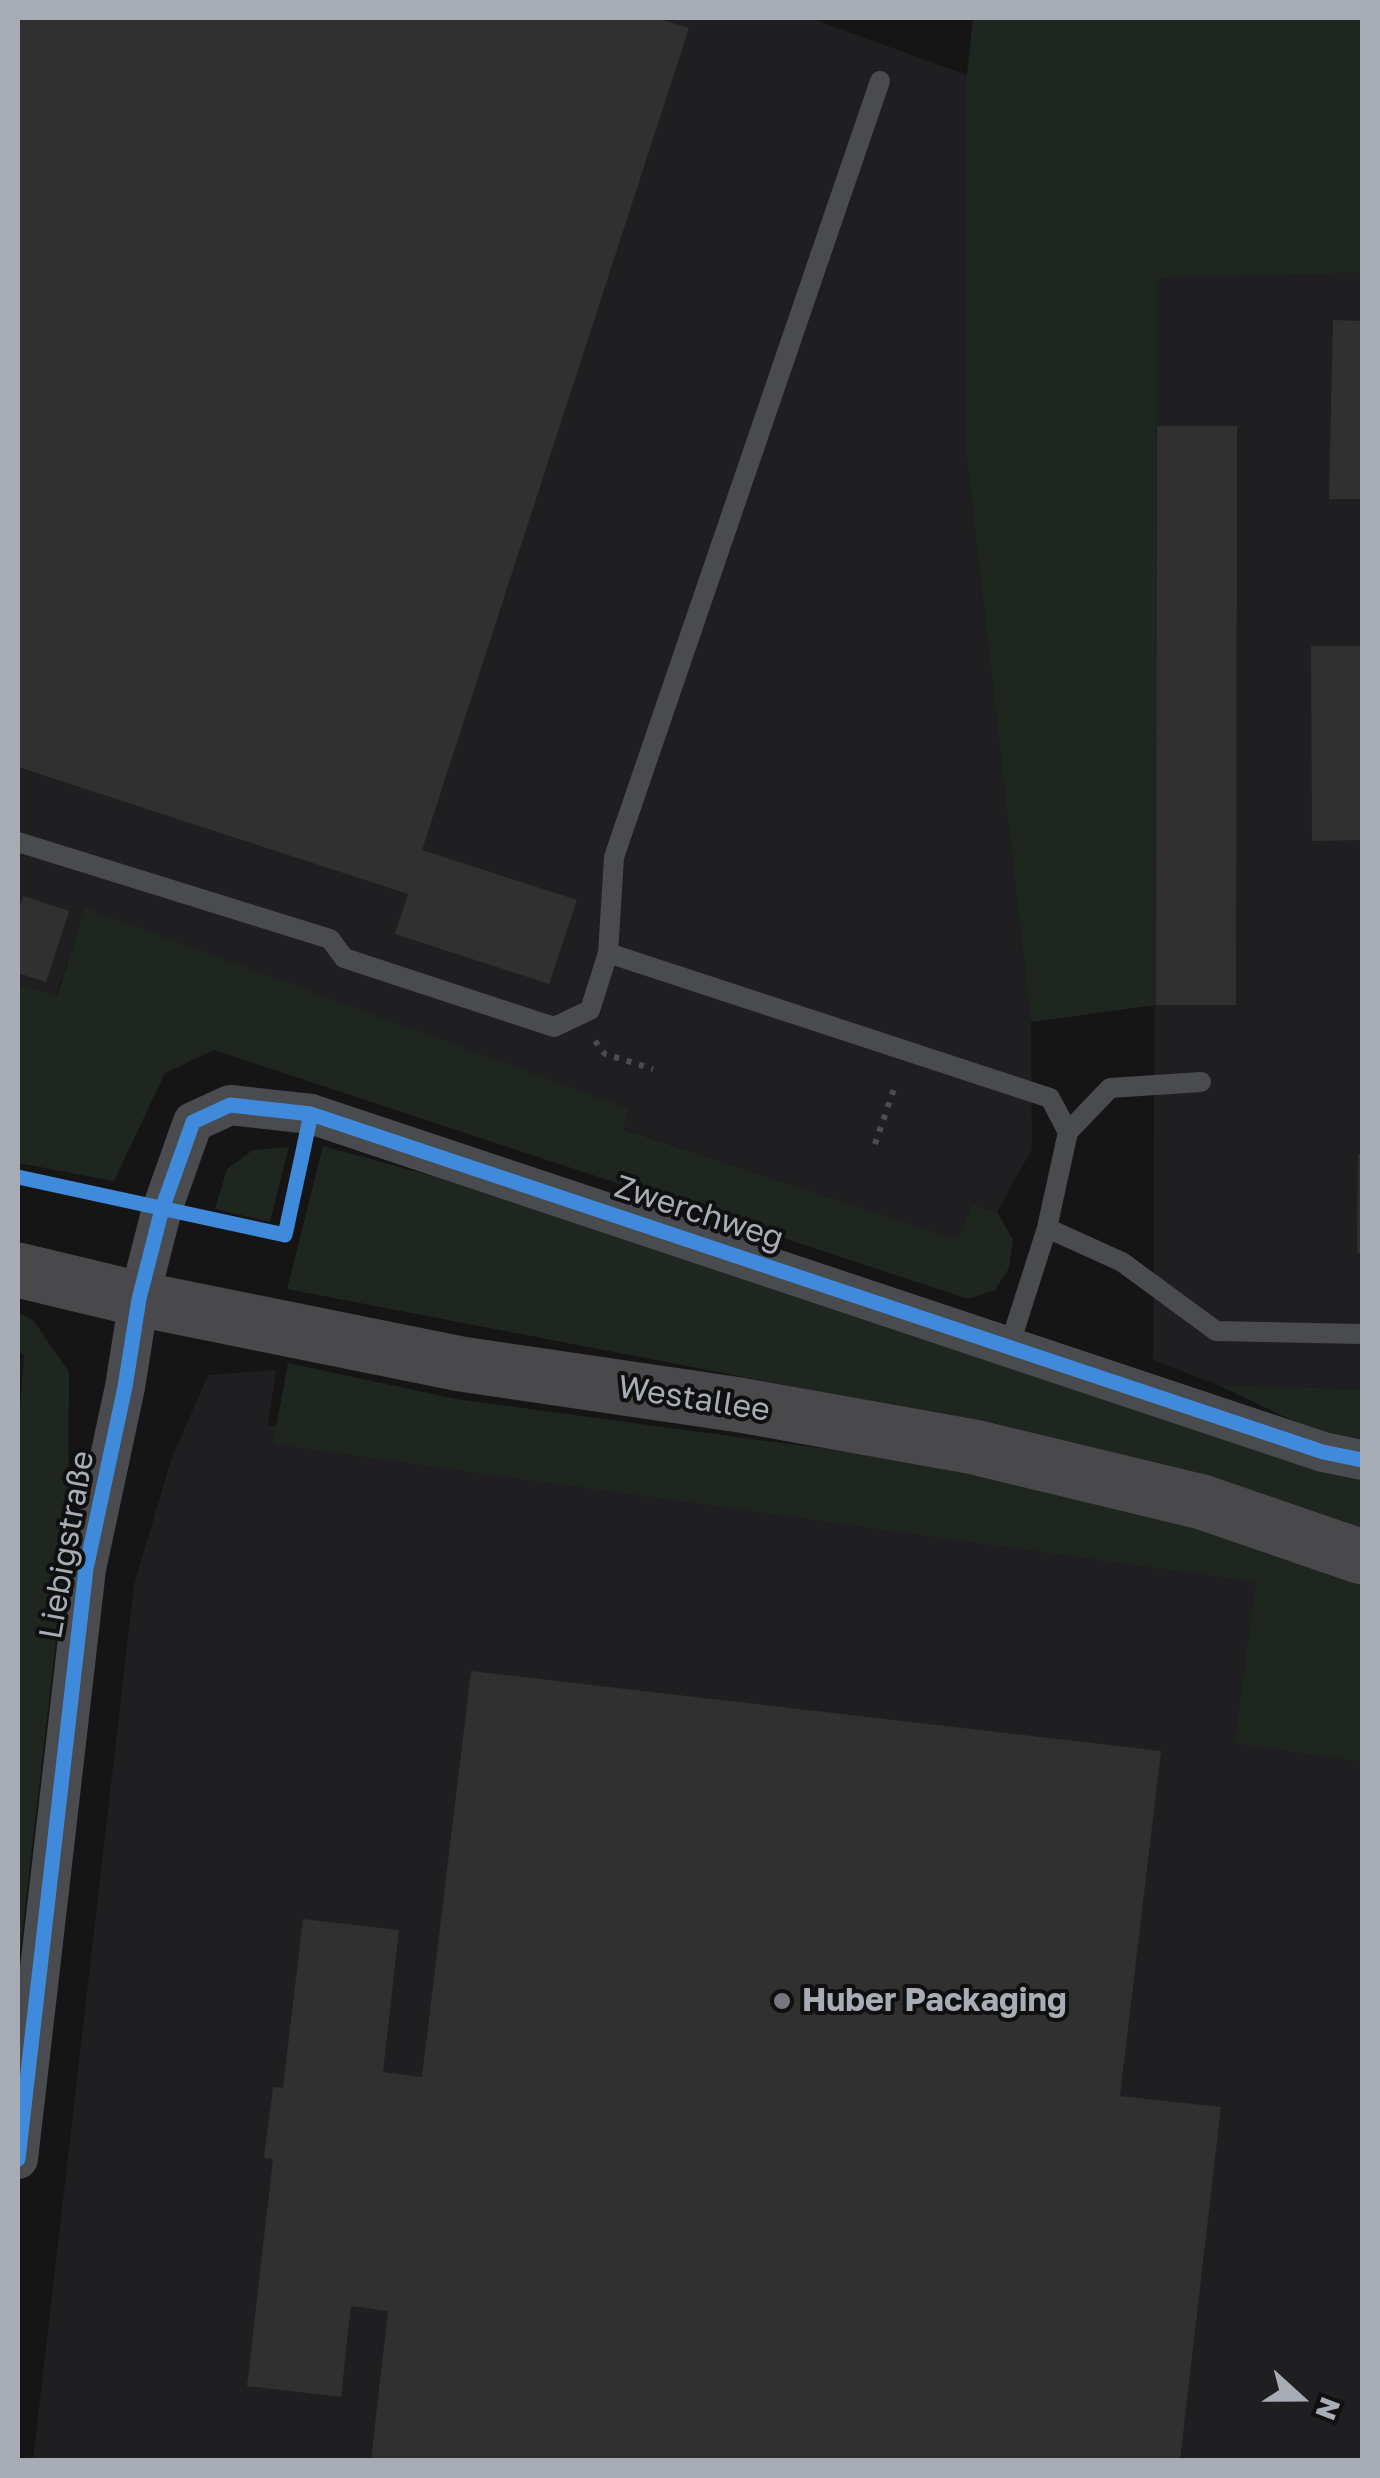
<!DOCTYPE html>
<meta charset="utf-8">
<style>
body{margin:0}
#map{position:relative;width:1380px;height:2478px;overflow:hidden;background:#151516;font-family:"Golos Text",sans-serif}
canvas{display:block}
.frame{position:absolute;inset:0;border:20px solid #a8acb5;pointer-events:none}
.north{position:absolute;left:1250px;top:2348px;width:100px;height:100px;-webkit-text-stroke:8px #101011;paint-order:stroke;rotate:111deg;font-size:28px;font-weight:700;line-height:40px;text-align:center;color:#a8acb5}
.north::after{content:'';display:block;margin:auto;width:35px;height:45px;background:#a8acb5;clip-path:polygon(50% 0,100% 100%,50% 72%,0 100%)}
</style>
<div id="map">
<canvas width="1380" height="2478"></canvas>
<div class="frame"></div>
<div class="north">N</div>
</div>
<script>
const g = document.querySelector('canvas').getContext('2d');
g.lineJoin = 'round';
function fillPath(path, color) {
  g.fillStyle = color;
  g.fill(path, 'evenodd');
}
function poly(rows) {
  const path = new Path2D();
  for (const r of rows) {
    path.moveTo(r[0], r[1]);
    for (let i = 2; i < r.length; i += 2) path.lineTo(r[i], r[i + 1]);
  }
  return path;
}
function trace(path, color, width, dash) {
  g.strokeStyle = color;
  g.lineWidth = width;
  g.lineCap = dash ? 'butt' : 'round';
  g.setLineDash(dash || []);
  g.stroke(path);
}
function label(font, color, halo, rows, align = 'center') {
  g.font = font + ' "Golos Text",sans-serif';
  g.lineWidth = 8;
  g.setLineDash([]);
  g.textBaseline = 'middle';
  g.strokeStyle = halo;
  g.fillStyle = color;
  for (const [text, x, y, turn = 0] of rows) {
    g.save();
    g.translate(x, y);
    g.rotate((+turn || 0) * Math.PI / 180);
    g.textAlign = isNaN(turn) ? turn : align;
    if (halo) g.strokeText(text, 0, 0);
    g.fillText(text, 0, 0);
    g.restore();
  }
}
const built = poly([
 [18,18,810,18,967,75,967,461,1031,1022,1032,1149,997,1212,972,1204,959,1241,622,1128,628,1110,85,909,56,996,18,984],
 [1362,273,1362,1389,1218,1385,1153,1360,1157,277],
 [276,1370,268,1425,1251,1562,1362,1648,1362,2460,33,2460,134,1585,171,1460,208,1375]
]);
const green = poly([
 [973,18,1362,18,1362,273,1157,278,1156,1005,1031,1022,967,460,967,75],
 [85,908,629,1109,623,1129,958,1240,972,1204,997,1212,1013,1240,1009,1268,995,1290,968,1299,214,1050,165,1073,114,1181,18,1163,18,984,57,996],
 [323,1146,443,1179,1362,1475,1362,1532,967,1420,287,1289],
 [289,1147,270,1222,215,1209,227,1169,253,1150],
 [18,1313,33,1320,69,1372,68,1537,18,1969,18,1435,24,1355,18,1352],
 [288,1363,456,1399,967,1468,1196,1525,1362,1579,1362,1762,1235,1743,1256,1582,273,1444],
 [1218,1385,1362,1389,1362,1443,1329,1438]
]);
const building = poly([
 [18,18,656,18,689,28,422,850,577,900,549,984,395,934,408,894,18,767],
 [1333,320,1362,321,1362,499,1329,499],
 [1157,426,1237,426,1236,1005,1156,1005],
 [1311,646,1362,646,1362,840,1312,841],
 [23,896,69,911,46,982,18,973,18,913],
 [1358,1154,1362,1154,1362,1253,1357,1253],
 [471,1671,1161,1751,1120,2096,1221,2107,1180,2460,371,2460,388,2311,351,2306,341,2397,247,2386,273,2159,264,2158,273,2087,283,2088,303,1919,399,1930,383,2072,422,2077]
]);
const path = poly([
 [595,1041,605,1054,653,1069],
 [875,1144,896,1083]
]);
const service = poly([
 [18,842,330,939,344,958,554,1027,590,1010,608,953,614,857,880,81],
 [608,953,1050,1098,1068,1132],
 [1047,1228,1122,1262,1216,1331,1362,1334],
 [1010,1344,1047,1228,1068,1132,1110,1088,1201,1082]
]);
const minor = poly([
 [18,2159,86,1569,125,1387,139,1299,162,1209,193,1122,230,1105,311,1114,1323,1452,1362,1460]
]);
const secondary = poly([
 [18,1270,139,1299,461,1364,740,1405,974,1447,1202,1502,1362,1557]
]);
const cycleway = poly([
 [18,1177,285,1235,311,1114],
 [18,2159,86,1569,125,1387,139,1299,162,1209,193,1122,230,1105,311,1114,1323,1452,1362,1460]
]);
const markers = [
 [782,2001,10,"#75777d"]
];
const streetNames = [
 ["Zwerchweg",699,1213,18],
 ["Westallee",694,1399,9],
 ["Liebigstraße",67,1545,-80]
];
const poiNames = [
 ["Huber Packaging",802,2001]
];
fillPath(built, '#1f1f21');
fillPath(green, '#1f2620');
fillPath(building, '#303031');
trace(path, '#4b4d4f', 6, [5, 8]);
trace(service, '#4a4b4e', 20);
trace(minor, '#4a4b4e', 40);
trace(secondary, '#49494c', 55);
trace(cycleway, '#408adc', 15);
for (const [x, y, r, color] of markers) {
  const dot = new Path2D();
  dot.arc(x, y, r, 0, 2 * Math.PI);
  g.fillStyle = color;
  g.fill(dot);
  trace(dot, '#101011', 4);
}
label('32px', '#a8acb5', '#101011', streetNames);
label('bold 32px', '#a8acb5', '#101011', poiNames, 'left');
</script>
